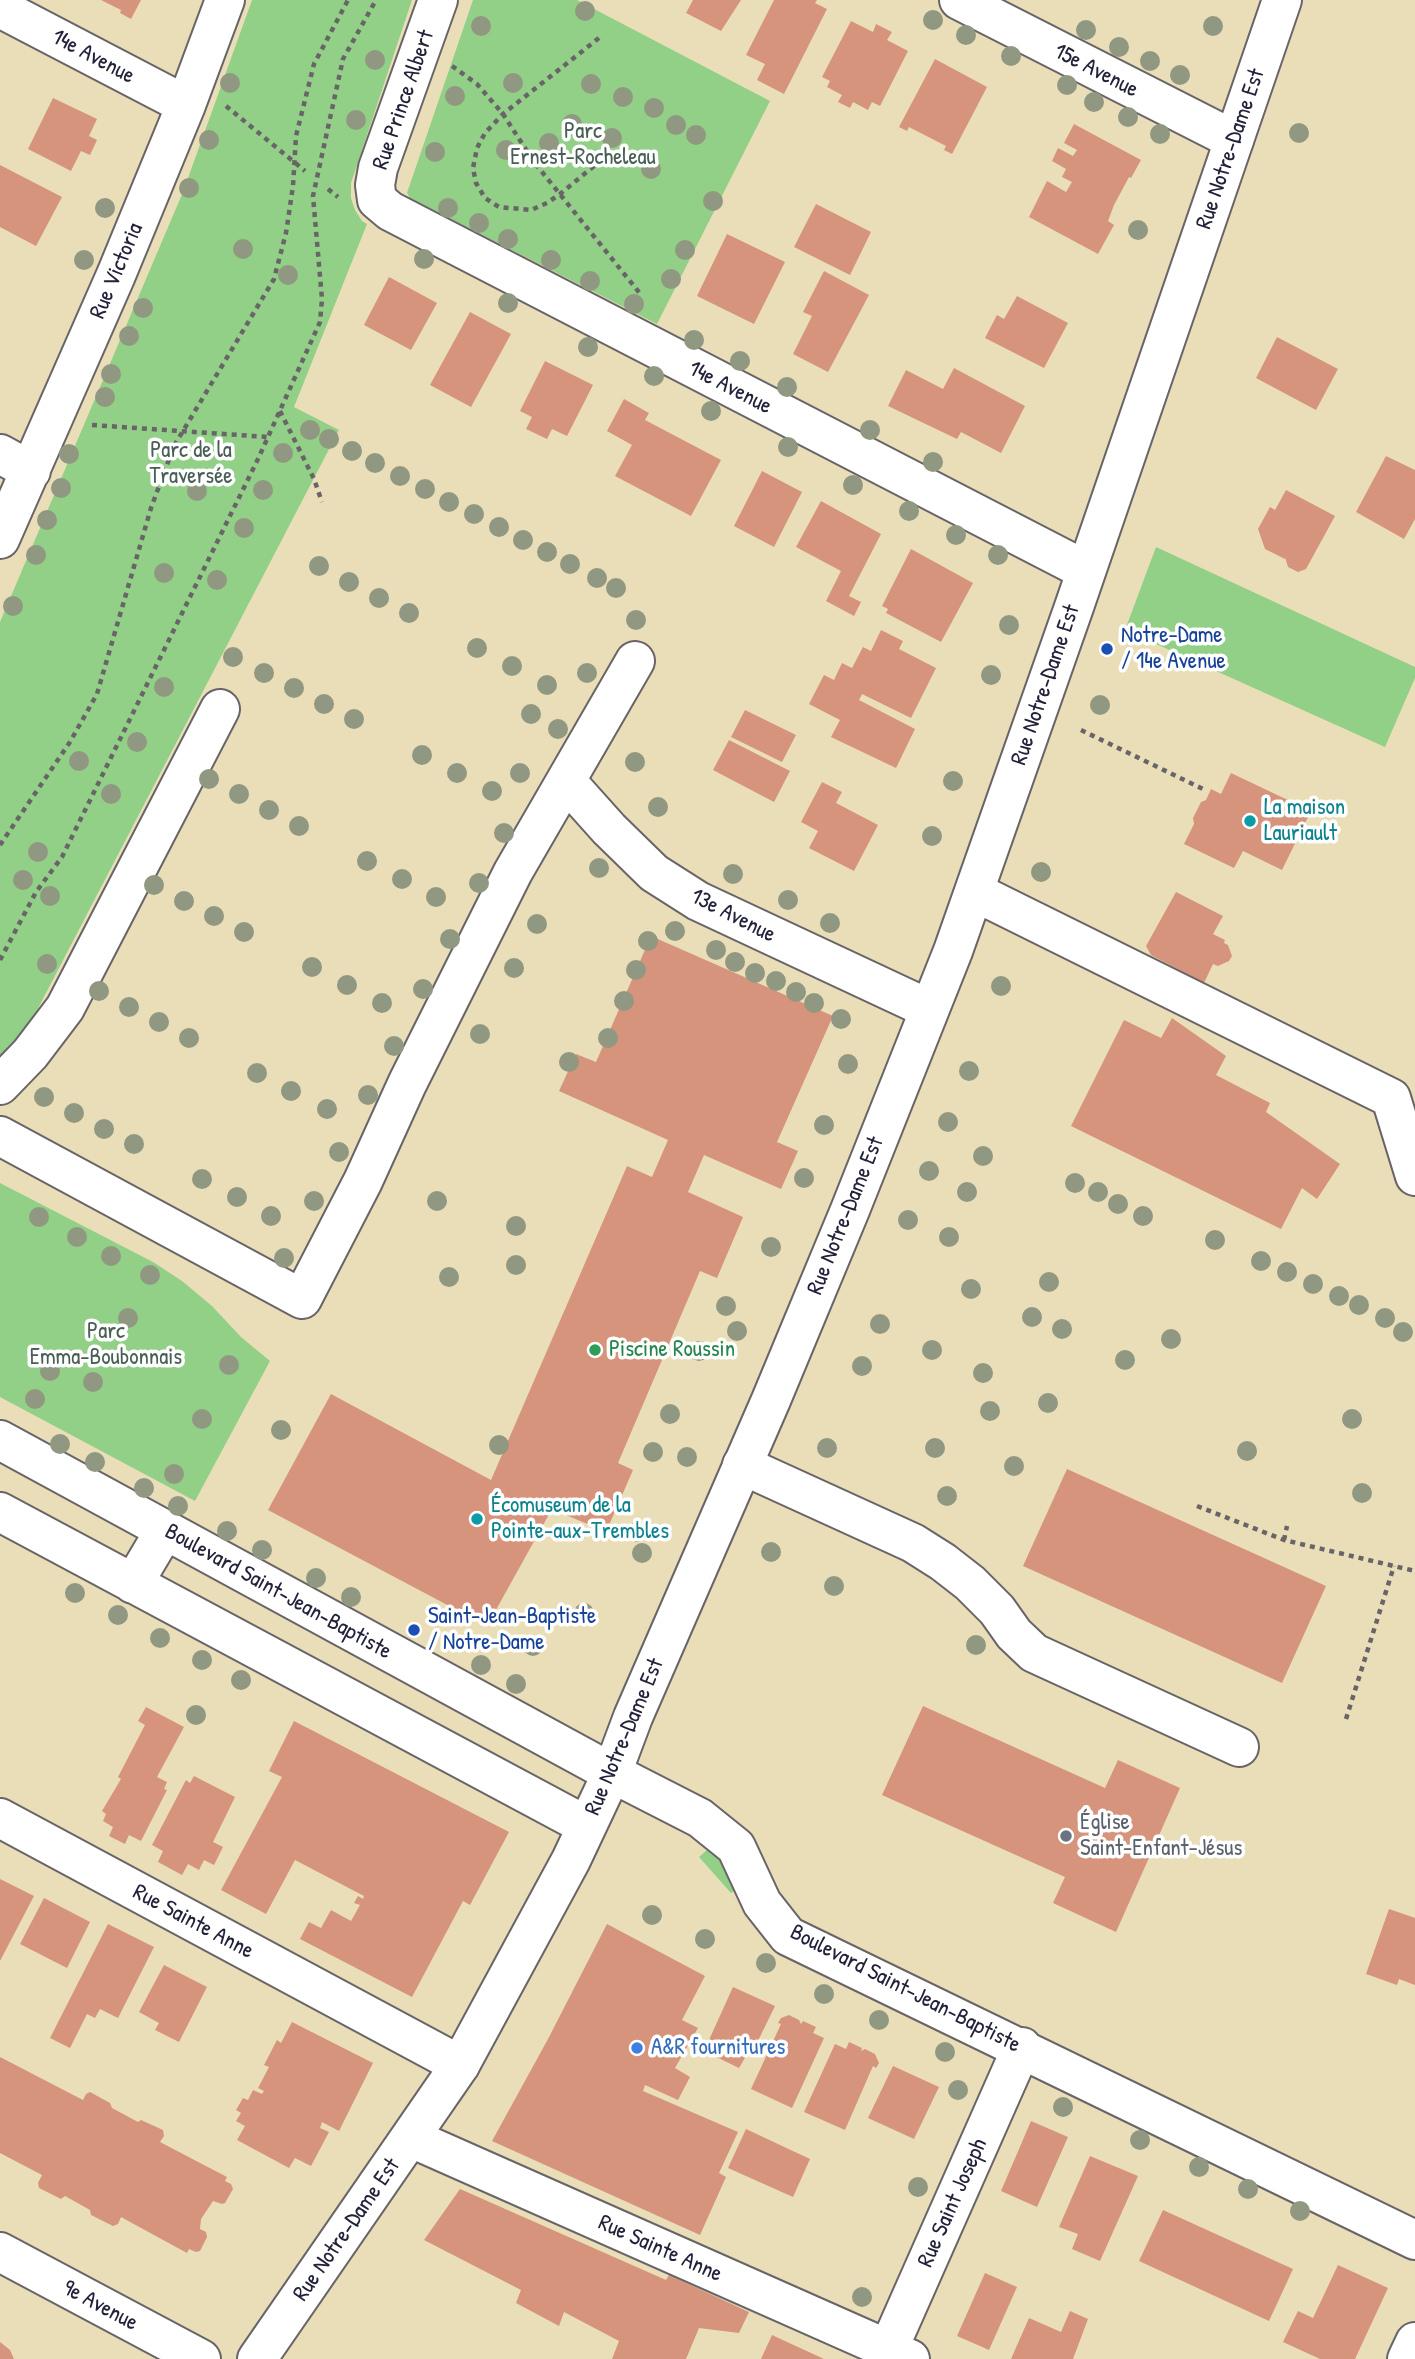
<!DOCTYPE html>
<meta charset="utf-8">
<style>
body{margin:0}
canvas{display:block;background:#eadeb9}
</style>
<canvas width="1415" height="2359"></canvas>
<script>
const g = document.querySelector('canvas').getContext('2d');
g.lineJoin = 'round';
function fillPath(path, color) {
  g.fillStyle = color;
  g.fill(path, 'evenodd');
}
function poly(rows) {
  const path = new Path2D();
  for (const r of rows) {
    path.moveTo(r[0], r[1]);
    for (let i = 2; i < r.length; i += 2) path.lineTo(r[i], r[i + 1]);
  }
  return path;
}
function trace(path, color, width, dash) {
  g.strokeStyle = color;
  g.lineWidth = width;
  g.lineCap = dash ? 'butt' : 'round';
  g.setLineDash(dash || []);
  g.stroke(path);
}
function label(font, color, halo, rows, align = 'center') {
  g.font = font + ' "Patrick Hand",sans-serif';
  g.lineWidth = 7;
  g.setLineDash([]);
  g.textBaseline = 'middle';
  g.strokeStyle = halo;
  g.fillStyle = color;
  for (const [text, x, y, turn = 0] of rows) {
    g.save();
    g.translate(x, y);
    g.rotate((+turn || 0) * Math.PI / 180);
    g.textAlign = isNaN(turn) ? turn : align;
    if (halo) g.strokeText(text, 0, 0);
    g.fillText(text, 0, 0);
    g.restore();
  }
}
const green = poly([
 [252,0,412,0,351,183,351,198,355,210,362,221,367,224,294,407,339,430,34,1016,19,1038,0,1057,0,622,183,192],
 [473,0,577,0,770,101,657,324,410,198,407,193],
 [1156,547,1415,667,1415,678,1385,747,1125,630],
 [0,1183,153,1262,182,1281,212,1306,241,1337,270,1361,195,1501,0,1397],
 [707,1850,719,1859,739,1887,731,1893,699,1857]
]);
const building = poly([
 [101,0,141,0,131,19,120,13,121,10],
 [693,0,741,0,721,31,686,13],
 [774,0,817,0,815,3,827,9,784,94,757,80,765,64,746,55],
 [851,21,873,32,876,24,892,32,887,40,908,51,880,106,872,102,868,110,853,102,850,108,838,102,842,95,827,87,830,81,822,77],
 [935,59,987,87,952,154,944,150,946,146,909,127,907,131,899,127],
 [53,98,97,119,89,136,97,140,90,155,81,151,71,171,28,149],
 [1074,124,1141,160,1131,178,1129,177,1114,205,1108,221,1114,225,1098,254,1029,217,1047,181,1066,192,1072,182,1062,177,1066,169,1052,161,1058,148,1073,156,1077,150,1064,143],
 [0,165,62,197,36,246,0,227],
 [816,204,871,232,850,275,794,247],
 [727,234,785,262,754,324,697,296],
 [824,271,869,295,828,372,793,354,812,316,803,312],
 [389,277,437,303,411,350,364,325],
 [1017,296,1068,323,1044,368,985,338,997,315,1004,319],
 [470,312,511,334,471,407,430,385],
 [1277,337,1338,369,1316,410,1256,378],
 [545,361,593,385,567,436,552,429,547,439,526,429,532,417,520,411],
 [954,368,1025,406,1001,453,961,432,957,439,888,406,906,370,943,389],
 [624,399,649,413,645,420,721,460,691,516,615,476,632,445,607,431],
 [1386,456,1415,470,1415,519,1404,539,1356,512],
 [762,471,802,492,774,547,734,526],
 [1286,490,1335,516,1306,569,1298,572,1288,567,1285,557,1285,559,1265,549,1258,529,1270,507,1275,510],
 [821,501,881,534,849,596,861,602,854,616,826,601,841,571,796,547],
 [911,549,973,583,941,642,886,613,888,609,882,606],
 [881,630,903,641,899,649,936,668,911,718,862,694,859,700,915,729,896,768,831,737,840,720,809,704,824,675,834,680,842,663,852,668,863,647,871,651],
 [745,710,796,735,782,762,731,737],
 [729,740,790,771,774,802,713,770],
 [1231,773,1311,811,1282,870,1243,851,1234,868,1184,844,1194,824,1193,818,1201,802,1206,800,1211,789,1221,794],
 [822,782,842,792,836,803,878,825,854,871,809,848,818,831,801,822],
 [1176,892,1223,916,1213,934,1225,940,1224,943,1228,945,1232,956,1229,961,1218,966,1213,964,1204,983,1151,955,1146,946],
 [651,936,833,1016,777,1142,798,1151,781,1189,704,1155,688,1192,743,1217,717,1278,700,1271,618,1463,633,1470,606,1532,552,1509,487,1626,268,1510,331,1394,491,1480,627,1166,652,1177,668,1140,559,1091,576,1054,596,1062],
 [1172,1018,1226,1056,1216,1075,1270,1103,1266,1112,1340,1164,1317,1199,1302,1188,1281,1229,1071,1126,1124,1020,1161,1038],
 [1067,1469,1326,1586,1282,1683,1023,1566],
 [923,1706,1105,1788,1118,1760,1180,1788,1116,1932,1053,1903,1065,1877,882,1795],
 [146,1707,184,1727,157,1777,167,1782,164,1789,167,1790,141,1841,129,1835,125,1844,109,1836,113,1827,103,1821,106,1814,102,1811,121,1779,118,1777,145,1725,138,1721],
 [294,1721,509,1832,470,1905,463,1901,412,1997,300,1939,309,1922,321,1928,331,1910,351,1921,360,1905,354,1903,358,1896,363,1899,364,1896,295,1860,266,1914,221,1890,282,1777,269,1771],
 [194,1776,235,1797,213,1842,223,1847,214,1865,204,1860,199,1870,188,1864,182,1875,158,1862,163,1851,152,1845,186,1780,190,1783],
 [0,1879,34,1896,0,1961],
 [44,1898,90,1922,67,1968,20,1944],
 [1389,1909,1415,1918,1415,1985,1399,1979,1397,1985,1366,1974],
 [108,1924,154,1947,118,2018,100,2009,95,2018,87,2014,70,2048,50,2038],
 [607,1924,705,1976,682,2020,698,2028,675,2068,690,2077,678,2100,645,2085,643,2091,738,2132,719,2173,726,2177,700,2235,492,2141,548,2039],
 [164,1965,207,1987,179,2042,155,2030,159,2023,139,2012],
 [733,1987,775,2006,753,2051,750,2049,739,2068,704,2051],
 [789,2015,799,2020,801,2024,803,2021,816,2027,813,2033,824,2038,792,2108,751,2089,781,2024,778,2023,781,2018],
 [292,2022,373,2063,339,2131,322,2122,320,2128,329,2132,311,2166,295,2158,289,2168,237,2140,245,2126,236,2121,241,2113,236,2110,243,2098,248,2100,253,2090,262,2094,264,2091,258,2088,269,2067,264,2065,277,2040,281,2043],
 [849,2042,862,2048,861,2051,865,2049,875,2054,879,2063,876,2068,873,2066,845,2130,804,2112,835,2044,846,2049],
 [0,2057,83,2100,86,2094,90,2092,110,2103,112,2108,138,2122,141,2120,163,2130,164,2136,160,2142,227,2177,225,2181,231,2184,233,2189,225,2203,222,2204,213,2201,201,2219,200,2229,206,2232,207,2237,200,2251,196,2252,189,2249,187,2253,121,2217,118,2224,113,2226,91,2215,90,2210,65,2196,61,2199,39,2188,38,2183,42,2175,0,2153],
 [893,2066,939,2087,914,2139,868,2118],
 [1031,2121,1068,2137,1037,2207,1001,2191],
 [746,2129,810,2159,793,2197,728,2168],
 [1090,2156,1138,2176,1100,2261,1072,2249,1078,2234,1059,2227],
 [460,2189,666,2280,669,2275,749,2312,739,2333,699,2328,686,2359,612,2359,619,2341,564,2312,559,2326,516,2303,521,2290,424,2240],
 [1163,2210,1293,2269,1269,2321,1139,2261],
 [1338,2265,1388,2288,1355,2359,1320,2359,1283,2342,1298,2311,1313,2318],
 [985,2273,1017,2287,989,2350,957,2336],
 [1070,2311,1088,2319,1073,2359,1011,2359,1029,2318,1061,2332],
 [772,2335,824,2359,761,2359],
 [0,2342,10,2350,14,2359,0,2359]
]);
const path = poly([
 [599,38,503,114,485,133,477,148,473,168,476,183,485,198,499,207,531,210,547,203,560,194,610,153],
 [452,66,477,84,503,114,534,162,642,296],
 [226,106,305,171],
 [328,189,338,197],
 [280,411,314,479,322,502],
 [92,425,268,437],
 [1081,730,1205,790],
 [0,845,70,742,97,694,151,508,174,446,274,279,286,233,293,186,296,136,314,64,348,0],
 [0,960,36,892,62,857,258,459,320,322,322,299,313,196,343,59,376,0],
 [1197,1506,1284,1540,1415,1571],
 [1284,1540,1287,1526],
 [1346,1719,1394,1566]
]);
const minor = poly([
 [438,0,378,168,375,185,377,200,390,211,1085,570],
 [959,0,1234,140],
 [0,8,186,105],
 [0,454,31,471],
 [0,539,116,275,186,105,225,0],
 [566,781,609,829,654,873,698,901,929,1009],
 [975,892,1391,1098,1415,1176],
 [0,1085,30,1054,65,1008,220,709],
 [0,1136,302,1299,363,1181,407,1084,513,872,635,661],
 [742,1465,913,1543,943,1562,970,1583,997,1610,1014,1634,1034,1653,1239,1747],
 [612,1773,700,1818,736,1847,762,1903,788,1936,1415,2240],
 [0,1818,460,2065],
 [411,2138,910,2359],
 [0,2252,201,2359],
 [884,2359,1022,2047],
 [1407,2359,1415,2342]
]);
const major = poly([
 [0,1440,612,1773],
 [0,1512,587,1826],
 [133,1584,165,1530],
 [257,2359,460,2065,571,1860,612,1773,633,1717,771,1400,850,1210,953,951,1074,607,1282,0]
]);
const trees = [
 [585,11],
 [933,20],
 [481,26],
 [1213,26],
 [1086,30],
 [966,35],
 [1119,47],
 [1011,56],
 [375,60],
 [1150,61],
 [1180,75],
 [230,83],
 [513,83],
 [591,84],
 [1067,85],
 [455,96],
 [623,97],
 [1094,102],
 [654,108],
 [1128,117],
 [356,120],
 [572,124],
 [676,125],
 [1299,133],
 [1160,134],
 [696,135],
 [612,138],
 [209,140],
 [549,143],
 [506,150],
 [435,152],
 [651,169],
 [189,188],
 [713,201],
 [105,208],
 [448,208],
 [479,223],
 [1138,230],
 [508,239],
 [243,249],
 [685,250],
 [424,259],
 [84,260],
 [551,260],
 [288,275],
 [671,279],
 [590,281],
 [508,303],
 [634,304],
 [143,308],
 [129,336],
 [694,340],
 [588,347],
 [740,361],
 [111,374],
 [654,376],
 [787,387],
 [105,397],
 [711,411],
 [310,430],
 [870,430],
 [329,439],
 [788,447],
 [352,451],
 [283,453],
 [69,454],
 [933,462],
 [375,463],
 [400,476],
 [853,485],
 [61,488],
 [425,489],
 [263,490],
 [197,491],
 [449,502],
 [909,511],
 [474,514],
 [47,520],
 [499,527],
 [244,528],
 [956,535],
 [523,540],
 [547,552],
 [36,555],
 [998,555],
 [570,564],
 [319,566],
 [164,573],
 [597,578],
 [217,580],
 [349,582],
 [616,588],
 [379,598],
 [13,606],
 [409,613],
 [636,620],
 [1009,625],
 [477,648],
 [233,657],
 [512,666],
 [264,673],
 [587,673],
 [991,675],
 [547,685],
 [164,687],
 [294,688],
 [324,704],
 [1100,705],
 [531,714],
 [354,719],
 [558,729],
 [137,742],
 [422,755],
 [79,761],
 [635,762],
 [457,773],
 [520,773],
 [209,779],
 [953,781],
 [492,791],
 [111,794],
 [239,794],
 [658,807],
 [269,810],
 [299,826],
 [504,833],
 [932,836],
 [38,852],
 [367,861],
 [599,868],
 [1041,872],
 [733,874],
 [402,879],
 [23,880],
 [479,883],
 [154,885],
 [50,896],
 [436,897],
 [788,900],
 [184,901],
 [214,916],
 [830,923],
 [537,924],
 [675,931],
 [244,932],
 [450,939],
 [648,941],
 [716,950],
 [735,962],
 [47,964],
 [312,967],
 [514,968],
 [636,970],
 [755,973],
 [776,981],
 [347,985],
 [1001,986],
 [423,989],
 [99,991],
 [796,992],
 [624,1001],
 [382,1003],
 [814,1003],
 [129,1007],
 [841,1019],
 [159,1022],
 [480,1034],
 [189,1038],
 [608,1038],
 [394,1046],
 [569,1062],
 [848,1064],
 [969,1071],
 [257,1073],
 [291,1091],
 [368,1095],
 [44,1097],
 [327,1109],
 [74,1113],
 [948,1122],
 [824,1125],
 [104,1129],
 [134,1144],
 [339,1152],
 [983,1156],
 [929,1171],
 [804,1178],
 [202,1179],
 [1075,1183],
 [967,1192],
 [1098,1192],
 [237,1197],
 [314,1201],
 [437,1201],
 [1118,1204],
 [271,1216],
 [1143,1216],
 [39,1217],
 [908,1220],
 [516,1226],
 [77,1237],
 [949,1237],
 [1215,1240],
 [771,1247],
 [111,1256],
 [284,1258],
 [1261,1261],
 [516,1265],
 [1287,1272],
 [150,1275],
 [449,1277],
 [1049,1282],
 [1313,1284],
 [971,1289],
 [1339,1296],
 [1359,1305],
 [726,1306],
 [1032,1317],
 [128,1318],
 [1385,1318],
 [880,1324],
 [1062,1329],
 [737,1331],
 [1403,1332],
 [1171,1339],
 [932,1350],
 [699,1351],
 [1125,1360],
 [229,1365],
 [862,1366],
 [50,1371],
 [983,1373],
 [93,1382],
 [35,1399],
 [1048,1403],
 [990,1411],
 [670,1414],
 [202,1419],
 [1352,1419],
 [281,1430],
 [60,1444],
 [499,1445],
 [827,1448],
 [935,1448],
 [1247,1451],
 [653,1452],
 [687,1457],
 [95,1462],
 [1014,1466],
 [174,1474],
 [144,1488],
 [1362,1493],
 [947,1496],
 [178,1506],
 [227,1531],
 [637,1532],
 [262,1550],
 [771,1552],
 [642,1553],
 [316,1578],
 [834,1586],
 [75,1593],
 [351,1597],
 [584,1613],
 [118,1615],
 [160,1638],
 [976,1645],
 [533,1646],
 [202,1660],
 [481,1665],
 [241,1680],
 [516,1684],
 [196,1715],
 [652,1915],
 [705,1939],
 [766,1963],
 [824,1994],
 [879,2020],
 [945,2052],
 [958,2090],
 [1063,2107],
 [1140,2140],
 [1199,2167],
 [918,2187],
 [1248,2189],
 [1300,2211],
 [862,2297]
];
const markers = [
 [1107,649,7,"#1a4fb4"],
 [1250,821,7,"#0f9aa8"],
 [595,1350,7,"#2e9e5b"],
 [477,1519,7,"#0f9aa8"],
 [414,1630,7,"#1a4fb4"],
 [1066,1836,7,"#6b7280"],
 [637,2048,7,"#3f7fe0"]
];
const streetNames = [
 ["14e Avenue",93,57,28],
 ["15e Avenue",1096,71,27],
 ["Rue Prince Albert",404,100,-71],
 ["Rue Notre-Dame Est",1231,149,-71],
 ["Rue Victoria",117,271,-67],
 ["14e Avenue",730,388,27],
 ["Rue Notre-Dame Est",1046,685,-71],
 ["13e Avenue",733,916,27],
 ["Rue Notre-Dame Est",846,1216,-68],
 ["Boulevard Saint-Jean-Baptiste",278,1592,29],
 ["Rue Notre-Dame Est",625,1737,-67],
 ["Rue Sainte Anne",193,1922,28],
 ["Boulevard Saint-Jean-Baptiste",905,1989,27],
 ["Rue Saint Joseph",953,2203,-66],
 ["Rue Notre-Dame Est",347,2230,-55],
 ["Rue Sainte Anne",660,2249,24],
 ["9e Avenue",100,2306,28]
];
const parkNames = [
 ["Parc",583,132],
 ["Ernest-Rocheleau",583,158],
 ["Parc de la",191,451],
 ["Traversée",191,477],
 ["Parc",106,1332],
 ["Emma-Boubonnais",106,1358]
];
const transitNames = [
 ["Notre-Dame",1121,636],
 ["/ 14e Avenue",1121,662],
 ["Saint-Jean-Baptiste",428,1617],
 ["/ Notre-Dame",428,1643]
];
const cultureNames = [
 ["La maison",1264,808],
 ["Lauriault",1264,834],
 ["Écomuseum de la",491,1506],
 ["Pointe-aux-Trembles",491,1532]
];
const leisureNames = [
 ["Piscine Roussin",609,1350]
];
const worshipNames = [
 ["Église",1080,1823],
 ["Saint-Enfant-Jésus",1080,1849]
];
const shopNames = [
 ["A&R fournitures",651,2048]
];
fillPath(green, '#91d086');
fillPath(building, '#d5947b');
trace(minor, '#686467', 42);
trace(major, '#686467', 42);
trace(path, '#686467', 4.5, [5, 5]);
trace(minor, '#fff', 38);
trace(major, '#fff', 38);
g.fillStyle = '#919882';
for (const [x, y] of trees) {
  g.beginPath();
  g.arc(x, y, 10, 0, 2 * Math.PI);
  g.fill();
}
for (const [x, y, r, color] of markers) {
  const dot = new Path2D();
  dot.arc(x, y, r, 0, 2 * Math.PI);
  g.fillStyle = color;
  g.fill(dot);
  trace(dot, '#fff', 2.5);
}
label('23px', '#22223b', '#fff', streetNames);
label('23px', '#495f55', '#fff', parkNames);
label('23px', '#164399', '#fff', transitNames, 'left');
label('23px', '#0d838f', '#fff', cultureNames, 'left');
label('23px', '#27864d', '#fff', leisureNames, 'left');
label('23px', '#5b616d', '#fff', worshipNames, 'left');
label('23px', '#366cbe', '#fff', shopNames, 'left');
</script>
